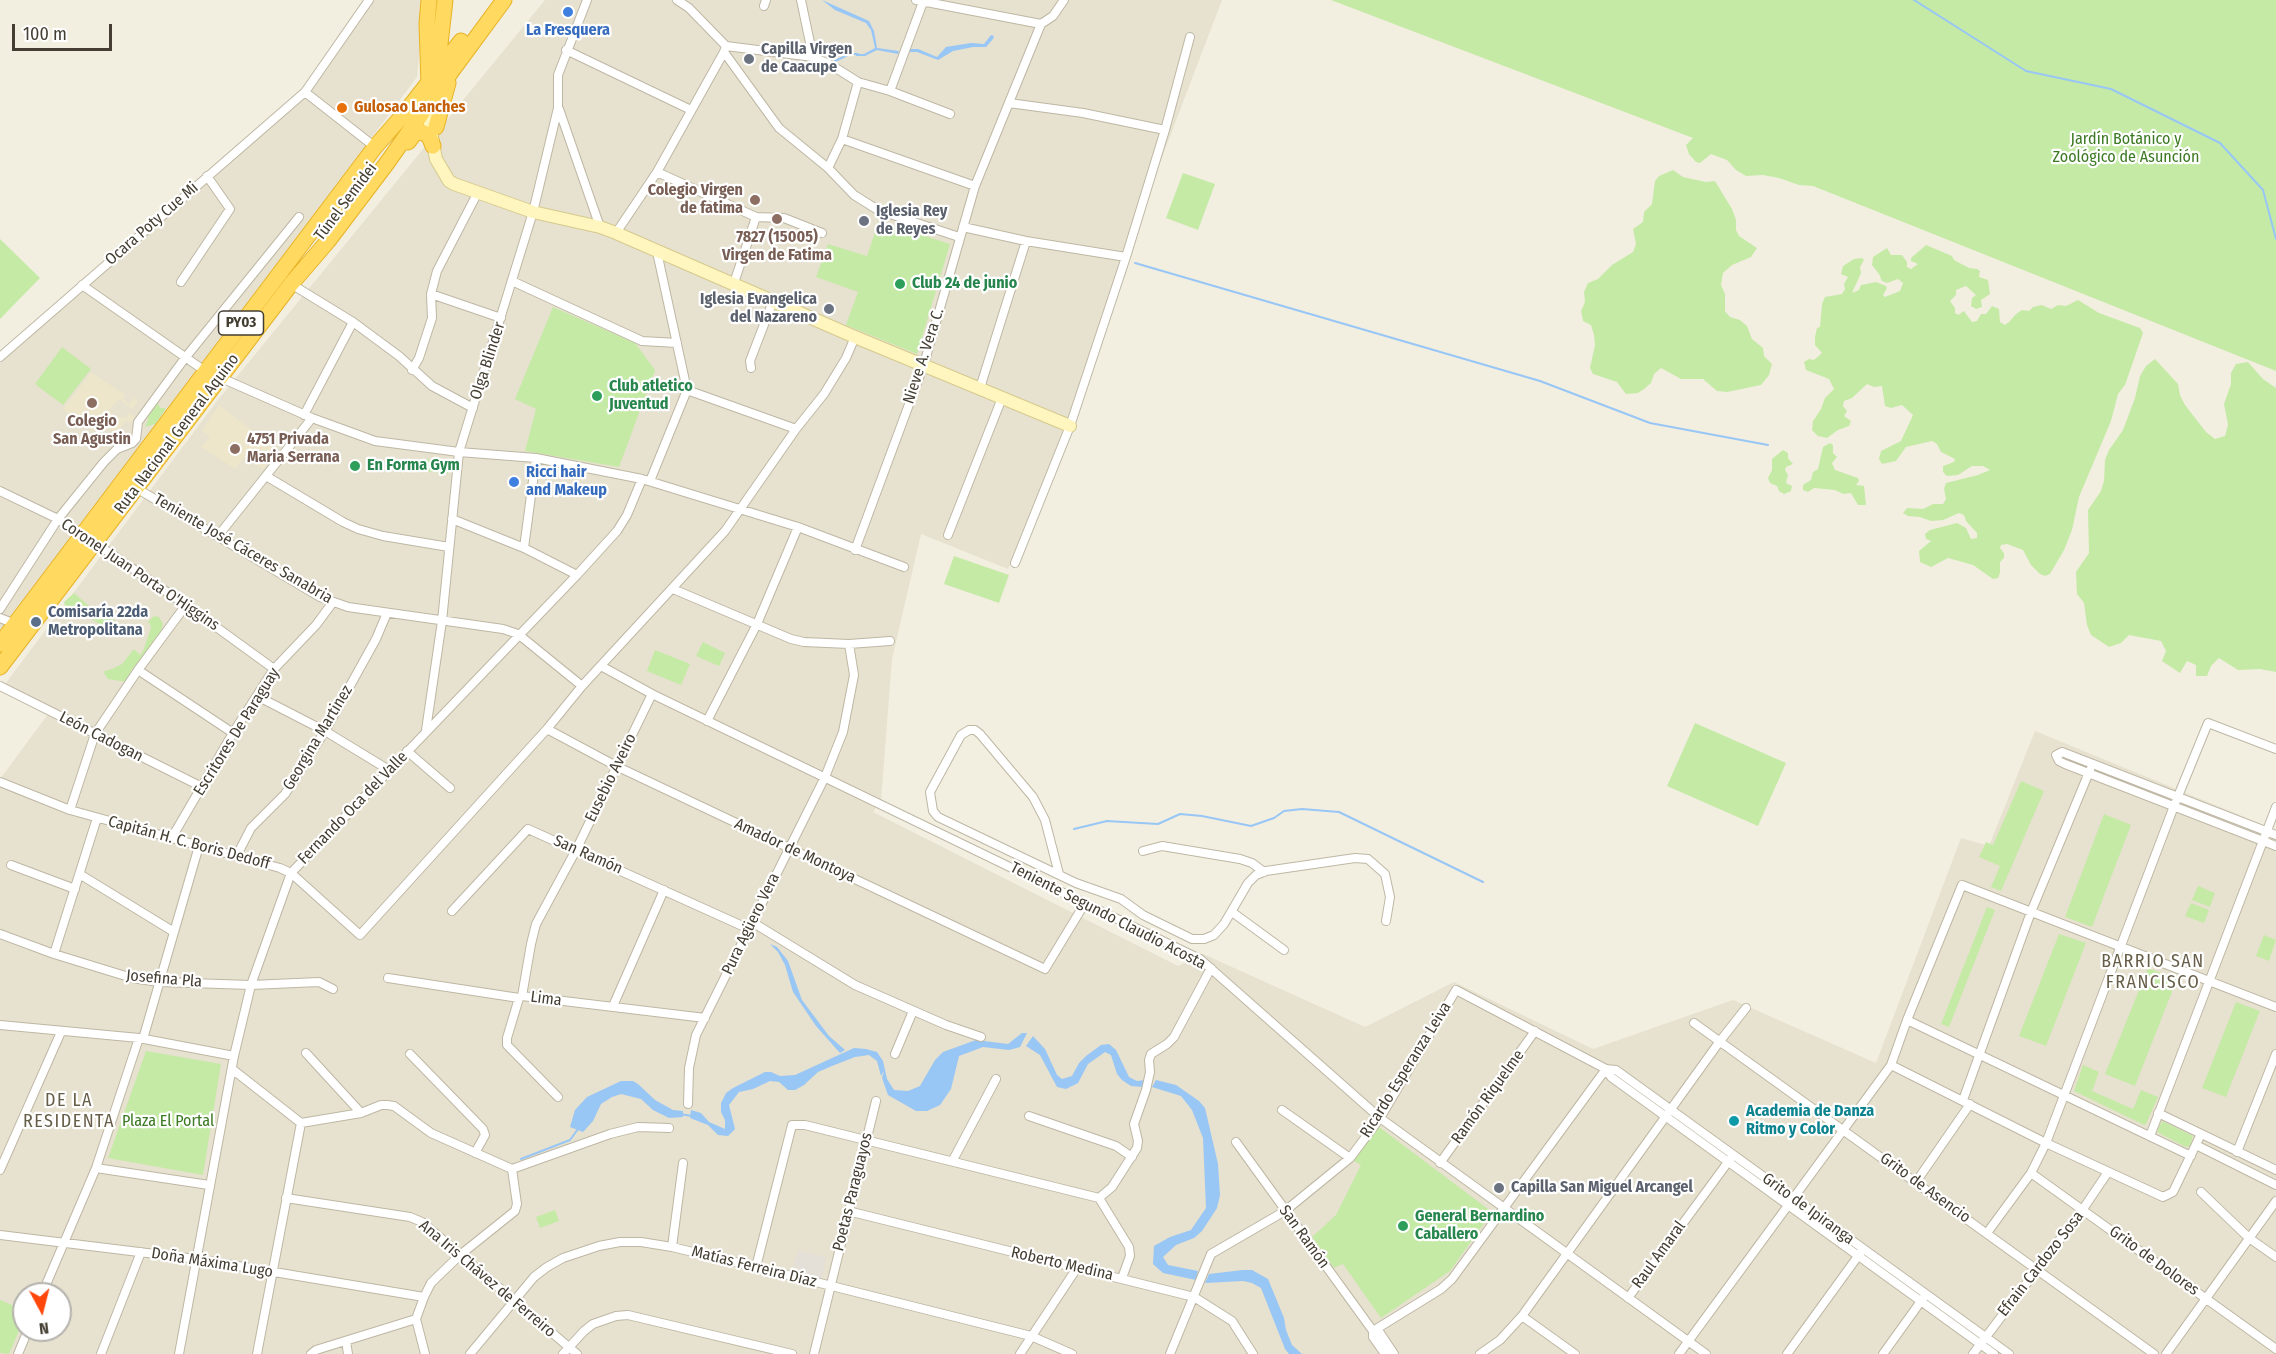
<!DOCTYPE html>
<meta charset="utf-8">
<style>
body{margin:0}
#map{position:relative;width:2276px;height:1354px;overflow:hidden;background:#f2efe1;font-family:"Fira Sans Condensed",sans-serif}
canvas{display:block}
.north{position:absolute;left:12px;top:1282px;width:60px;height:60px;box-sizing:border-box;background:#fff;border:2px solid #b4b2ad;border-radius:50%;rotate:173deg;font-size:16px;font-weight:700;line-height:24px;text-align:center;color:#443e32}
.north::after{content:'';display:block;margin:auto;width:21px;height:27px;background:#ff470c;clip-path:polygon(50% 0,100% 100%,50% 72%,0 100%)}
.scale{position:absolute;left:12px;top:24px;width:100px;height:27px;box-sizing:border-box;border:3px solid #443e32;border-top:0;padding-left:8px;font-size:18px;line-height:21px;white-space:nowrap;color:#443e32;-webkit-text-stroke:4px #fff;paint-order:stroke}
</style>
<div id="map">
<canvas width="2276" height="1354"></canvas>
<div class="north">N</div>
<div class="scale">100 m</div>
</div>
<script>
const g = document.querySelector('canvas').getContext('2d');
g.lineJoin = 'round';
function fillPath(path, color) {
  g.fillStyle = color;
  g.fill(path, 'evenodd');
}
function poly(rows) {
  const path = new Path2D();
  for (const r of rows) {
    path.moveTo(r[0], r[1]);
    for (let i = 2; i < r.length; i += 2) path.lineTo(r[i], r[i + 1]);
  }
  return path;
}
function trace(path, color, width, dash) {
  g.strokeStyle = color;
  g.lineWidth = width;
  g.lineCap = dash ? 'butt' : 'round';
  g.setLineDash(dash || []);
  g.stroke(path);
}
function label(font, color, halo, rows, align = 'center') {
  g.font = font + ' "Fira Sans Condensed",sans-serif';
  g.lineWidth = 4.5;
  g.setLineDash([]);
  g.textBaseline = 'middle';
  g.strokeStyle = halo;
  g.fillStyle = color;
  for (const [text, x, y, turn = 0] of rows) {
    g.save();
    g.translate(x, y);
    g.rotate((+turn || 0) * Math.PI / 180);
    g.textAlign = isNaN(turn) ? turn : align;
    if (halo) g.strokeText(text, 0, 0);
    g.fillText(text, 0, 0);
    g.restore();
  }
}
const residential = poly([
 [374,0,424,0,417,77,0,632,0,362,315,85],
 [545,0,1222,0,1116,278,1097,349,1025,536,1008,569,921,534,892,659,881,800,873,812,1178,966,1203,954,1365,1027,1454,982,1593,1049,1733,1000,1876,1063,1961,838,1989,846,2035,731,2276,830,2276,1354,0,1354,0,779,49,713,0,691,217,401],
 [24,1294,60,1294,60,1330,24,1330]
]);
const industrial = poly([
 [798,1250,826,1257,821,1282,791,1275]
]);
const education = poly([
 [91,372,125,395,123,399,129,404,134,398,138,401,132,409,119,399,109,410,115,416,126,418,130,413,135,417,130,423,126,421,116,433,101,423,94,431,63,409],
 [219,405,277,450,263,469,245,457,235,469,201,447,210,437,202,430]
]);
const green = poly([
 [1331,0,2276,0,2276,371,1813,186,1799,185,1779,178,1763,175,1746,176,1736,170,1727,160,1711,154,1700,163,1696,162,1689,154,1686,145,1693,138],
 [1673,170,1683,177,1706,182,1715,181,1732,209,1736,220,1736,230,1739,236,1757,248,1751,257,1732,265,1723,273,1721,285,1725,294,1725,311,1730,317,1740,320,1747,326,1752,339,1763,348,1764,356,1772,364,1769,375,1761,385,1727,392,1717,391,1703,379,1681,379,1661,368,1654,374,1651,383,1644,389,1638,393,1626,394,1617,382,1593,374,1590,368,1595,345,1594,335,1591,325,1583,321,1581,311,1585,302,1584,292,1588,283,1598,279,1612,265,1633,252,1636,244,1633,229,1643,222,1644,212,1652,204,1655,181,1659,176],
 [1183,173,1215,184,1198,230,1166,218],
 [879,221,950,244,917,354,846,325,858,292,816,277,828,244,867,256],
 [0,239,40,278,0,319],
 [1926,245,1952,256,1954,260,1969,268,1977,269,1980,271,1979,277,1988,280,1990,294,1981,300,1982,307,1976,309,1971,306,1972,298,1976,295,1966,286,1956,290,1956,295,1950,301,1955,308,1955,313,1958,315,1964,311,1972,322,1977,321,1981,314,1986,314,1992,306,1999,309,2000,322,2005,325,2009,322,2016,314,2022,310,2029,311,2033,307,2042,305,2051,309,2058,305,2066,306,2078,300,2099,313,2140,328,2143,333,2125,385,2118,394,2111,421,2079,497,2072,530,2064,550,2050,574,2045,576,2040,574,2031,565,2023,550,2007,544,2001,545,2000,548,2004,553,2004,558,2000,562,2000,573,1998,578,1993,579,1973,565,1948,558,1931,567,1920,562,1919,551,1931,541,1926,539,1925,534,1930,530,1957,523,1966,528,1971,539,1977,538,1977,533,1966,521,1964,515,1959,513,1943,520,1931,521,1920,517,1908,516,1903,513,1907,508,1923,509,1933,504,1943,504,1946,499,1944,489,1946,483,1978,475,1990,470,1983,466,1972,466,1958,475,1947,476,1943,472,1943,466,1954,462,1955,459,1941,452,1937,444,1932,441,1906,447,1896,461,1882,464,1879,459,1881,451,1901,441,1913,415,1902,405,1891,408,1885,406,1882,386,1874,387,1867,384,1852,398,1844,401,1843,406,1847,411,1844,416,1851,421,1849,426,1838,430,1827,438,1818,436,1812,430,1813,421,1821,409,1825,398,1834,389,1829,379,1806,370,1804,362,1809,359,1814,360,1822,353,1815,345,1815,337,1817,328,1820,327,1822,304,1825,297,1842,294,1845,289,1844,284,1848,277,1841,274,1843,266,1854,259,1862,258,1864,260,1860,267,1861,273,1852,293,1859,290,1861,285,1876,282,1886,286,1887,288,1883,295,1885,297,1900,291,1903,283,1898,279,1887,283,1882,281,1879,274,1872,265,1873,257,1887,248,1891,255,1902,255,1907,262,1907,267,1911,269,1918,264,1911,261,1911,258],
 [553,307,635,343,655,370,619,467,525,451,536,409,515,399],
 [62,347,91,369,63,405,35,384],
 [2155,359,2178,384,2180,395,2185,405,2206,432,2215,439,2225,436,2228,425,2224,404,2231,384,2231,373,2236,364,2248,362,2263,379,2276,388,2276,672,2260,669,2238,670,2219,658,2211,666,2207,676,2196,676,2196,665,2187,661,2180,673,2162,661,2166,651,2161,641,2129,635,2121,643,2109,647,2091,635,2087,625,2084,603,2077,594,2076,572,2089,553,2088,510,2101,491,2104,481,2105,460,2109,450,2123,430,2135,398,2140,376,2146,366],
 [155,402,158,403,160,408,165,408,165,410,155,424,145,427,148,420,148,413],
 [1830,443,1833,445,1833,453,1837,457,1832,463,1835,470,1858,478,1859,481,1856,485,1864,486,1866,505,1858,505,1851,493,1843,494,1835,490,1814,488,1808,492,1803,490,1803,485,1811,480,1813,472,1818,469,1823,447],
 [1783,450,1788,453,1788,458,1793,464,1786,467,1785,470,1788,475,1786,483,1792,486,1791,491,1784,494,1779,491,1777,486,1770,483,1768,478,1772,470,1772,459],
 [426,459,449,461,448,474,425,471],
 [954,556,1009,575,999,603,944,584],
 [74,593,97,613,113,618,115,623,113,628,105,630,100,624,79,612,76,608,66,609,64,602],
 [154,616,159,617,163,624,161,631,153,642,153,647,132,669,127,682,108,679,104,673,105,671,112,669,122,664,134,649,140,655,143,651,151,628,150,623,147,623],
 [703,642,725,653,719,666,696,656],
 [655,650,690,664,681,685,647,671],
 [1695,723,1786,763,1758,826,1667,786],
 [2021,781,2044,791,2001,891,1991,887,2000,866,1979,857,1986,842,1993,845],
 [2104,814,2131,825,2092,927,2065,917],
 [2198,886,2215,893,2210,907,2192,900],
 [2191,903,2209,910,2204,923,2185,916],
 [1987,907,1995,910,1949,1027,1941,1024],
 [2059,934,2086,943,2046,1046,2019,1036],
 [2264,935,2276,940,2269,961,2256,956],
 [2148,968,2177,979,2135,1086,2105,1074],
 [2236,1002,2260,1011,2226,1097,2202,1088],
 [146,1051,221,1064,203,1175,108,1158],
 [2083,1065,2099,1072,2092,1091,2133,1109,2141,1090,2158,1097,2146,1124,2144,1125,2074,1091],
 [2162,1121,2193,1136,2190,1146,2186,1147,2157,1132],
 [1379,1127,1492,1212,1450,1271,1381,1318,1343,1264,1334,1268,1312,1237,1336,1215,1361,1165,1352,1160],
 [555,1210,559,1221,540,1228,536,1217],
 [0,1300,24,1310,24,1319,9,1354,0,1353]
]);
const water = poly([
 [822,0,869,21,874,31,877,48,899,51,898,54,877,50,865,56,856,56,856,54,864,54,875,48,871,30,866,23,835,10],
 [991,35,994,36,993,39,986,47,973,47,953,51,938,60,917,52,908,52,908,49,918,49,937,57,946,47,971,43,984,44],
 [770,944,777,947,788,961,802,1000,829,1036,845,1050,840,1053,816,1026,793,992,785,965,778,952],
 [1022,1033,1027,1033,1020,1047,1009,1050,983,1047,959,1056,951,1089,940,1105,927,1111,916,1111,888,1095,882,1078,884,1071,881,1076,877,1061,869,1055,855,1057,832,1066,818,1072,804,1085,795,1090,788,1090,779,1082,770,1081,753,1089,739,1092,729,1105,735,1129,728,1136,718,1135,708,1125,690,1118,691,1110,701,1113,709,1122,725,1129,725,1120,721,1112,721,1103,726,1093,733,1088,765,1072,771,1072,780,1076,795,1075,854,1048,866,1049,877,1052,883,1061,887,1079,894,1090,908,1091,920,1086,935,1060,943,1052,976,1040,1008,1044],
 [1033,1036,1045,1049,1057,1075,1062,1079,1072,1076,1079,1063,1086,1056,1101,1045,1109,1044,1116,1050,1129,1077,1137,1081,1145,1080,1143,1087,1131,1086,1122,1080,1117,1074,1111,1055,1105,1052,1088,1064,1078,1083,1066,1089,1057,1087,1040,1055,1026,1046],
 [1156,1080,1176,1085,1199,1101,1205,1108,1218,1164,1220,1195,1217,1208,1202,1231,1194,1238,1176,1245,1163,1257,1168,1265,1198,1271,1196,1280,1163,1273,1153,1264,1154,1246,1170,1237,1191,1230,1206,1208,1203,1138,1192,1110,1181,1096,1152,1087],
 [621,1081,633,1081,638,1084,655,1100,673,1110,683,1111,683,1117,669,1118,653,1110,641,1099,621,1094,612,1097,601,1104,593,1121,583,1132,570,1127,575,1110,587,1097],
 [1243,1270,1252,1270,1268,1279,1284,1318,1286,1330,1292,1345,1302,1354,1289,1354,1285,1349,1261,1288,1252,1283,1243,1281,1205,1283,1209,1274]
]);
const stream = poly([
 [1914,0,2026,71,2111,89,2220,143,2263,190,2276,239],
 [835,61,850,54,858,54],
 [1135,263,1540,381,1650,423,1768,445],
 [1074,829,1107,821,1158,824,1180,814,1202,816,1251,826,1274,818,1284,811,1302,809,1339,812,1483,882],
 [680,1114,692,1116],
 [521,1159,570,1140,578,1129]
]);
const street = poly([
 [677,0,689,8,726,46,724,52,779,128,828,168,854,195,878,210,959,237],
 [801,0,813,57],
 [916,0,1041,24],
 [764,6,766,0],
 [726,46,813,57,831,65,858,82,890,91,950,114],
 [566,50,691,110],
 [890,91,923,2],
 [305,92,375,147],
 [1009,103,1083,113,1165,130],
 [559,109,600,227],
 [842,139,975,186],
 [828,168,842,139,858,82],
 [657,172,756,217,784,218,822,233],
 [963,227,1026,241,1126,257],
 [616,233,657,172,724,52],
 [512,281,642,341,677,343],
 [181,282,230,209,207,176],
 [734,283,756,217],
 [291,284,353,322,399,356,432,386,473,408],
 [82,285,205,371],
 [431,294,501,318],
 [0,357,305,92,369,0],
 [751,368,750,361,773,301],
 [412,370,419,358,432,318,431,294,437,271,477,194],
 [219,377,312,418,375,441,459,452,536,458,642,479,798,527,904,567],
 [980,388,1026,241],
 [687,390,796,429],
 [304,415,353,322],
 [266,476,343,522,358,529,383,536,449,547],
 [650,481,687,390,657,252],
 [136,488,320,597,348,607,503,629,518,634,582,686],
 [0,491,58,519,82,534,186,605,274,669],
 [452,519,524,548,577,575],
 [948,535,1002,398],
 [218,536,312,418],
 [524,548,536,458],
 [855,550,924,364,975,186,1041,24,1053,16,1064,0],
 [1015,563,1070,426,1126,257,1165,130,1190,37],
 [673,589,791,639,804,642,849,644,890,641],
 [0,609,58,519,104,462,117,449,132,443,136,439,138,422,185,358,299,217],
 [0,618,15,624],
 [601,666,652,694,1200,959,1380,1118,1706,1354],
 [138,670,233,733],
 [0,686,202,787],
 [257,696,325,731,389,770],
 [707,721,757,624,798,527],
 [547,729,616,766,1045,969,1085,903],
 [426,730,442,621,459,452,533,212,558,108,558,75,587,0],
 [407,751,450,788],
 [0,782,70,810,280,868,291,873,360,935,547,729,582,686,725,531,796,429,824,394,846,358,855,337],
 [70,810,95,734,138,670,186,605],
 [2276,835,2062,752,2056,755,2059,761,2065,764,2276,846],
 [171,839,233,733,274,669,316,625,333,602],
 [1143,851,1162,846,1240,859,1252,863,1264,872],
 [237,855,251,828,285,794,325,731,376,639,387,613],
 [11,865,75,889],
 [1059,874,1045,820,1033,797,980,734,975,730,969,730,961,735,930,792,933,811,938,817,1076,883,1121,899,1143,915,1192,939,1204,939,1214,935,1224,924,1248,883,1256,875,1266,871,1355,858,1368,859,1385,874,1390,897,1386,921],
 [81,875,174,932],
 [452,911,528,829,749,929],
 [1232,912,1284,950],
 [752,922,855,985,946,1025,981,1037],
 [0,934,54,954,132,978,159,982,251,985,319,982,333,989],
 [54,954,97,818],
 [388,978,519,998,522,996,705,1018],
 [522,996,531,944,536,924,576,850,652,694],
 [519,998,507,1038,507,1045,558,1097],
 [613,1006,664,890],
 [1907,1020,2191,1156],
 [1694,1023,2154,1354],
 [0,1025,139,1038,234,1056],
 [143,1039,199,846],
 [306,1053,361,1113],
 [410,1054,483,1129,485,1135,475,1153],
 [895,1054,913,1011],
 [1891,1065,2046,1143,2163,1197,2173,1192,2201,1134],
 [232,1069,301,1123,361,1113,381,1105,387,1105,394,1106,431,1133,512,1169],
 [1606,1069,1611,1077,1994,1354],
 [1963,1100,2031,912,2090,770],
 [688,1104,689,1068,696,1035,825,777,843,732,854,675,849,644],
 [1282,1110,1350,1158],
 [2158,1113,2276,1170],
 [1029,1116,1116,1146,1132,1157],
 [2150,1136,2276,807],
 [1236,1142,1373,1331,1373,1337,1385,1354],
 [2196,1145,2276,1185],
 [2237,1152,2276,1054],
 [953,1160,996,1079],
 [1440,1163,1535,1031],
 [96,1168,209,1185],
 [512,1169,610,1134,638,1127,669,1128],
 [0,1170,61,1032],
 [2031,1173,2276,1349],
 [1916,1182,1970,1104],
 [2201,1192,2249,1238,2276,1257],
 [286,1198,410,1217,422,1222,577,1354],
 [1099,1198,1112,1187,1137,1148,1138,1141,1134,1124,1146,1090,1150,1072,1149,1060,1151,1054,1167,1044,1174,1037,1211,968],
 [848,1211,1194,1297,1232,1321,1253,1354],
 [1987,1233,2031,1173,2046,1143,2174,806,2208,723,2276,749],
 [0,1235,196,1259,424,1297],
 [672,1247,683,1163],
 [756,1267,792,1125,805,1125,1099,1198,1129,1247,1130,1256,1122,1278],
 [42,1294,96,1168,139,1038],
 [1628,1298,1731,1158],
 [1522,1316,1575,1354],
 [1373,1331,1441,1289,1452,1279,1606,1069],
 [1373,1331,1380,1333,1394,1354],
 [346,1341,348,1354],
 [18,1354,28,1330],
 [101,1354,141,1252],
 [179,1354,234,1056,251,985,291,873,577,575,617,531,627,515,642,479],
 [257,1354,301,1123],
 [311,1354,316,1350,416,1319],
 [425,1354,416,1319,424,1297,431,1283,460,1255,515,1211,517,1204,512,1169],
 [470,1354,534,1277,547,1267,563,1258,599,1246,620,1242,641,1242,672,1247,756,1267,1031,1336,1072,1354],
 [563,1354,584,1331,593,1324,616,1316,628,1315,792,1354],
 [814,1354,876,1101],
 [1020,1354,1077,1268],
 [1170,1354,1211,1254,1285,1211,1350,1158,1380,1118,1456,990,1606,1069,1616,1070,2009,1354],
 [1480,1354,1500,1340,1522,1316,1720,1041,1746,1008],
 [1679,1354,1891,1065,1907,1020,1962,885,2276,1007],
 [1787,1354,1861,1252],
 [1883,1354,1924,1297],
 [1973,1354,2083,1209,2108,1172],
 [2166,1354,2276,1201]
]);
const secondary = poly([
 [429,104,430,126,436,159,449,181,454,184,533,212,600,227,616,233,855,337,1070,426]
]);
const highway = poly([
 [437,71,445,0],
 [429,86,427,24,429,0],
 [436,127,448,83],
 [408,142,415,133,422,132,429,136,433,146],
 [0,644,375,147,404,114,461,41],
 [0,667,291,284,328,241,387,163,451,72,504,0]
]);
const markers = [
 [568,12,6,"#3f7fe0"],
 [749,59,6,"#6b7280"],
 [342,108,6,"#e8710a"],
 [755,200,6,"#8d6e63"],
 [777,219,6,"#8d6e63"],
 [864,221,6,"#6b7280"],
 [900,284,6,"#2e9e5b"],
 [829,309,6,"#6b7280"],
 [597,396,6,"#2e9e5b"],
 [92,403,6,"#8d6e63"],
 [235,449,6,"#8d6e63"],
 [355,466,6,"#2e9e5b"],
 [514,482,6,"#3f7fe0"],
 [36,622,6,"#5c6f8a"],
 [1734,1121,6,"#0f9aa8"],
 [1499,1188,6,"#6b7280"],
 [1403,1226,6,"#2e9e5b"]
];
const shields = [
 [241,323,45]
];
const shieldNames = [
 ["PY03",241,323]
];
const shopNames = [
 ["La Fresquera",568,31],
 ["Ricci hair",526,473,"left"],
 ["and Makeup",526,491,"left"]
];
const worshipNames = [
 ["Capilla Virgen",761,50],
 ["de Caacupe",761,68],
 ["Iglesia Rey",876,212],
 ["de Reyes",876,230],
 ["Iglesia Evangelica",817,300,"right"],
 ["del Nazareno",817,318,"right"],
 ["Capilla San Miguel Arcangel",1511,1188]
];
const foodNames = [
 ["Gulosao Lanches",354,108]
];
const parkNames = [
 ["Jardín Botánico y",2126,140],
 ["Zoológico de Asunción",2126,158],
 ["Plaza El Portal",168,1122]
];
const educationNames = [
 ["Colegio Virgen",743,191,"right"],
 ["de fatima",743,209,"right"],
 ["7827 (15005)",777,238],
 ["Virgen de Fatima",777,256],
 ["Colegio",92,422],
 ["San Agustin",92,440],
 ["4751 Privada",247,440,"left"],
 ["Maria Serrana",247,458,"left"]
];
const streetNames = [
 ["Túnel Semidei",346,202,-53],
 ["Ocara Poty Cue Mi",152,224,-41],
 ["Nieve A. Vera C.",924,356,-72],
 ["Olga Blinder",488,361,-72],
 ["Ruta Nacional General Aquino",177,434,-53],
 ["Teniente José Cáceres Sanabria",243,549,30],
 ["Coronel Juan Porta O'Higgins",140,575,34],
 ["Escritores De Paraguay",237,732,-58],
 ["León Cadogan",101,737,27],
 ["Georgina Martinez",318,738,-59],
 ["Eusebio Aveiro",611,778,-64],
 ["Fernando Oca del Valle",353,808,-46],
 ["Capitán H. C. Boris Dedoff",189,843,15],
 ["Amador de Montoya",795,851,25],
 ["San Ramón",588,855,24],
 ["Teniente Segundo Claudio Acosta",1108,916,27],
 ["Pura Agüero Vera",751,924,-64],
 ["Josefina Pla",164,979,5],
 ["Lima",546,999,7],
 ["Ricardo Esperanza Leiva",1406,1070,-58],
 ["Ramón Riquelme",1488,1097,-54],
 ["Grito de Asencio",1925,1188,36],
 ["Poetas Paraguayos",853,1192,-76],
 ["Grito de Ipiranga",1808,1209,36],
 ["San Ramón",1304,1237,54],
 ["Raul Amaral",1659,1255,-54],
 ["Grito de Dolores",2154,1261,36],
 ["Doña Máxima Lugo",212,1263,9],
 ["Roberto Medina",1062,1264,13],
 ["Efrain Cardozo Sosa",2041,1264,-52],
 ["Matías Ferreira Díaz",754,1267,14],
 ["Ana Iris Chávez de Ferreiro",487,1279,40]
];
const leisureNames = [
 ["Club 24 de junio",912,284],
 ["Club atletico",609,387],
 ["Juventud",609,405],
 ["En Forma Gym",367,466],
 ["General Bernardino",1415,1217],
 ["Caballero",1415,1235]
];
const serviceNames = [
 ["Comisaría 22da",48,613],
 ["Metropolitana",48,631]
];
const cultureNames = [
 ["Academia de Danza",1746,1112],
 ["Ritmo y Color",1746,1130]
];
const neighbourhoodNames = [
 ["BARRIO SAN",2153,962],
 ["FRANCISCO",2153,983],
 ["DE LA",69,1101],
 ["RESIDENTA",69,1122]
];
fillPath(residential, '#e7e1cf');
fillPath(industrial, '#e4dfd7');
fillPath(education, '#ede6ca');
fillPath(green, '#c5eaa6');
fillPath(water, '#98c6f5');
trace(stream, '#98c6f5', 2);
trace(street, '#beb7a4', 10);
trace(secondary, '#d5ca8d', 14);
trace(highway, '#e8b326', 17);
trace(street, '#fff', 8);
trace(secondary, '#fff5bf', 12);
trace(highway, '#ffd960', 15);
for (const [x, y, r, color] of markers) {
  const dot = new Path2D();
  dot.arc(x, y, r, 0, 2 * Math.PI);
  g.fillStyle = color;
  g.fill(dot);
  trace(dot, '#fff', 2);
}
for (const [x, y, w] of shields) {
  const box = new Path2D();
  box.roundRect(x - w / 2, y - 12, w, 24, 4.5);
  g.fillStyle = '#fff';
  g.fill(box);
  trace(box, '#443e32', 1.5);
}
label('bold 15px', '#443e32', null, shieldNames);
label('bold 16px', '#366cbe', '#fff', shopNames);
label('bold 16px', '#5b616d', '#fff', worshipNames, 'left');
label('bold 16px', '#c56008', '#fff', foodNames, 'left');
label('16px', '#3b7922', '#fff', parkNames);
label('bold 16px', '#785e54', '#fff', educationNames);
label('16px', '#443e32', '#fff', streetNames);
label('bold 16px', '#27864d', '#fff', leisureNames, 'left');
label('bold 16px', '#4e5e75', '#fff', serviceNames, 'left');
label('bold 16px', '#0d838f', '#fff', cultureNames, 'left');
g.letterSpacing = '1.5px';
label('18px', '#675e48', '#fff', neighbourhoodNames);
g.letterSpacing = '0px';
</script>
